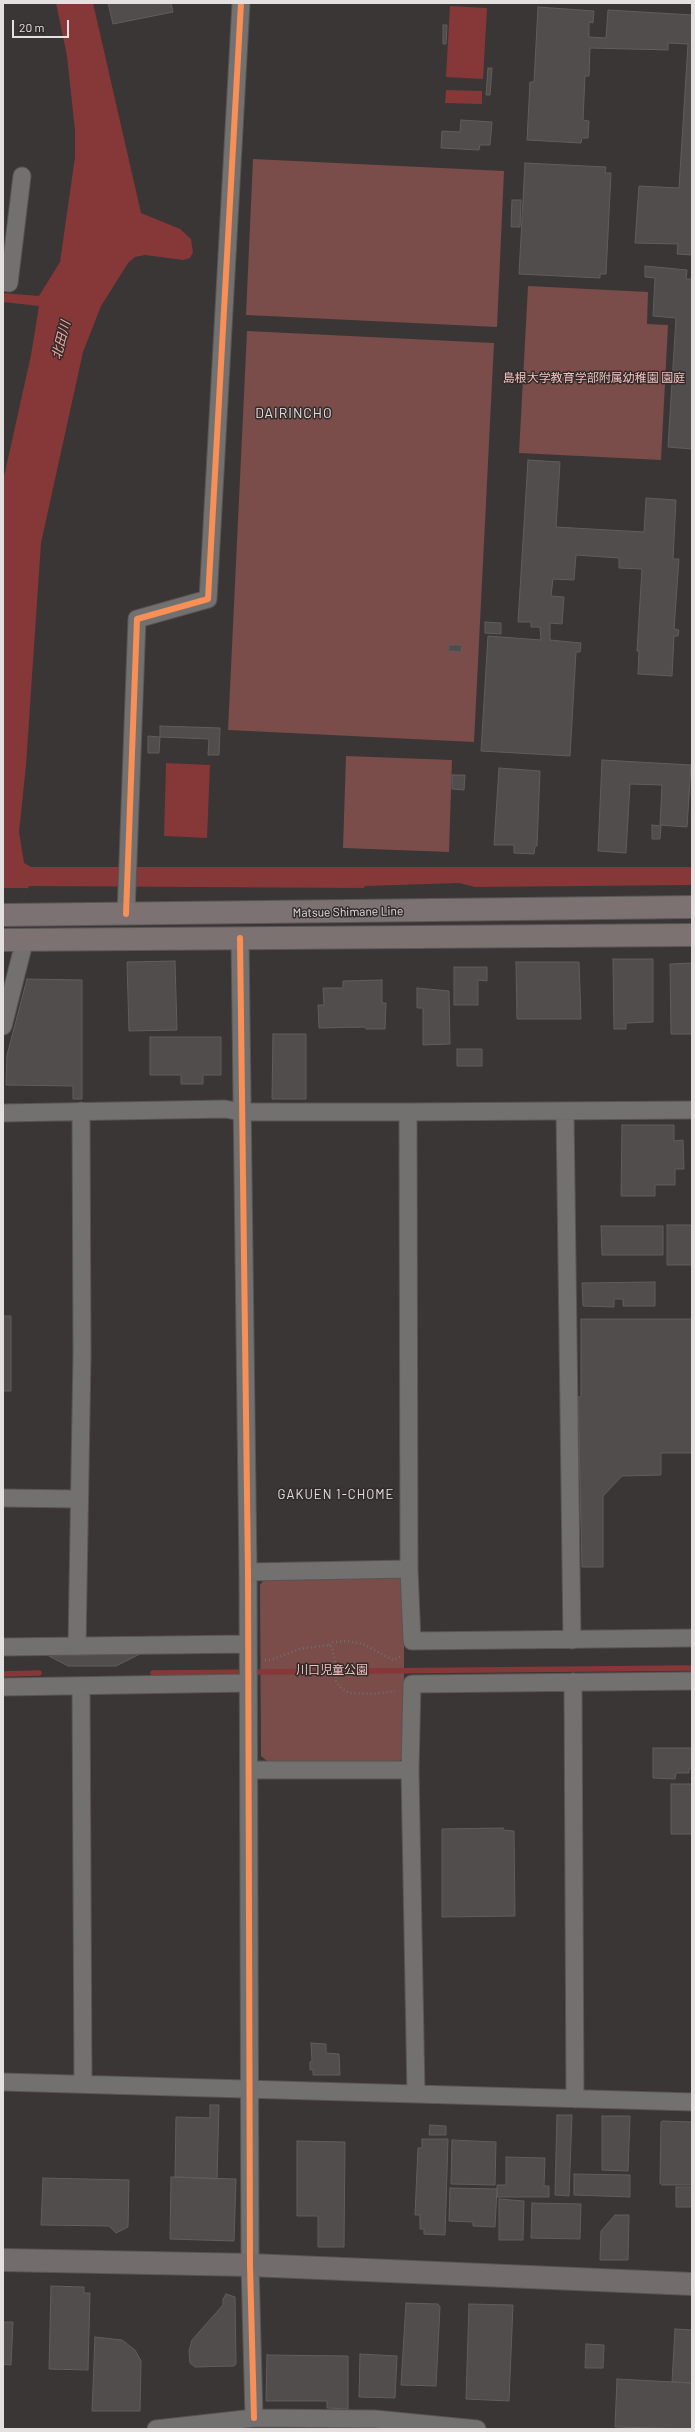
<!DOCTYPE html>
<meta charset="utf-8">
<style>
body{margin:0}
#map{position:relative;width:695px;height:2432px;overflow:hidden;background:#3a3635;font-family:Barlow,sans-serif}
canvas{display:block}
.frame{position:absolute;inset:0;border:4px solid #e5e0e0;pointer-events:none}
.scale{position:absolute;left:12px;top:20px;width:57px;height:18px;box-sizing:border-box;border:2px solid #e5e0e0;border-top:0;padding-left:5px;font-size:12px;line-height:14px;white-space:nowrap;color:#e5e0e0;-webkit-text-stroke:3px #312b2a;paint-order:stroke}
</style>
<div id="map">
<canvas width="695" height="2432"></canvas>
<div class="frame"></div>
<div class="scale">20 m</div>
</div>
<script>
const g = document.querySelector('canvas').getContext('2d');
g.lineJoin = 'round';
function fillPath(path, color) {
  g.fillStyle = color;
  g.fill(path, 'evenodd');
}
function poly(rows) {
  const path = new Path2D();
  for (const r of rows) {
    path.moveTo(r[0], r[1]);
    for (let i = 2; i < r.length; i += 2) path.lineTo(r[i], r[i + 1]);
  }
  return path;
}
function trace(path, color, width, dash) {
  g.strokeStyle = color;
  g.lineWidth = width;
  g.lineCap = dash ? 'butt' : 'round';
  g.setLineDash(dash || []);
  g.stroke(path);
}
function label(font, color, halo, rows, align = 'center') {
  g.font = font + ' Barlow,"Noto Sans JP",sans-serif';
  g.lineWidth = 3;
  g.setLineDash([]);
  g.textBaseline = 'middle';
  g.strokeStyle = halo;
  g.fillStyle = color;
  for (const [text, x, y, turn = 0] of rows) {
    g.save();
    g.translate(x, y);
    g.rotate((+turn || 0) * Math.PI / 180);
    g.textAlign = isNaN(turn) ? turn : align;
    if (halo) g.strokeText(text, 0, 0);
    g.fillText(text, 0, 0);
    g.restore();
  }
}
const green = poly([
 [253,159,504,171,497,327,246,315],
 [528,286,648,292,647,324,668,325,661,460,519,453],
 [247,331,494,343,474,742,228,730],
 [346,756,452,760,449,852,343,848],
 [397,1577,404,1581,404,1756,399,1761,267,1761,261,1756,260,1585,263,1581]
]);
const water = poly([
 [56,3,93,3,141,213,180,229,191,239,193,252,190,258,183,260,145,255,135,257,128,263,101,306,83,352,41,543,26,765,19,832,24,863,31,867,692,867,692,885,475,887,459,883,365,886,364,888,29,886,3,939,3,481,31,355,39,306,3,302,3,293,39,296,60,262,75,157,75,131,67,56],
 [450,6,487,8,483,79,446,77],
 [446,90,482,91,482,104,445,103],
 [166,763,210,765,207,838,164,836]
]);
const pier = poly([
 [3,888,28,888,3,939]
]);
const stream = poly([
 [153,1673,692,1668],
 [3,1674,39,1673]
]);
const building = poly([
 [108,3,171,3,173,12,113,24,108,3],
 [538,7,594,11,593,23,589,22,589,37,606,38,608,10,692,15,692,255,677,254,678,244,635,243,639,186,679,188,688,44,668,43,668,50,590,48,589,76,585,76,583,120,589,121,588,138,582,138,581,143,527,140,530,82,534,82,538,7],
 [443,25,447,25,446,44,443,44,443,25],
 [488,68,492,68,490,95,486,95,488,68],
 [461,120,492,122,490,145,480,145,479,150,441,148,442,131,460,132,461,120],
 [525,163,606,167,605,173,611,173,606,274,600,274,600,278,519,274,525,163],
 [512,200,521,200,520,227,511,227,512,200],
 [645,266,687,270,686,279,692,279,692,449,668,447,676,318,653,316,655,278,645,277,645,266],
 [528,460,560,462,556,527,644,532,646,498,676,500,673,559,679,559,674,629,679,630,678,636,674,636,672,676,638,674,639,651,637,651,642,569,619,568,619,558,576,555,574,580,553,579,551,596,564,597,562,624,550,623,550,640,581,643,580,652,576,652,570,756,481,751,488,636,541,640,540,627,531,627,531,622,518,622,528,460],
 [485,622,501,623,501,634,485,633,485,622],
 [449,645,462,645,461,652,448,651,449,645],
 [160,726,220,728,219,755,208,755,209,739,160,737,159,753,148,753,148,736,160,737,160,726],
 [602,760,691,765,687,827,660,825,662,785,630,784,626,853,598,851,602,760],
 [499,768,540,771,537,846,535,846,534,854,514,853,514,845,494,845,499,768],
 [452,775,465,775,464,790,452,789,452,775],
 [652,825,661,826,660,839,652,839,652,825],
 [613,959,653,959,653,1022,626,1023,626,1029,614,1029,613,959],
 [175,961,177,1030,129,1031,127,962,175,961],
 [516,962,579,962,581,1019,517,1019,516,962],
 [692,963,692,1034,671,1034,670,964,692,963],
 [454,967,487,967,487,981,478,980,478,1005,454,1005,454,967],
 [27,979,82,980,82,1099,73,1099,73,1086,6,1085,7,1055,27,979],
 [382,980,382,1003,386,1003,385,1029,366,1029,365,1027,319,1028,318,1005,324,1005,323,988,343,988,343,981,382,980],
 [417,988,449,991,450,1044,423,1045,423,1008,417,1008,417,988],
 [273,1034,306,1034,306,1099,272,1099,273,1034],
 [150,1037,221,1037,221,1075,203,1075,203,1084,181,1084,181,1075,150,1075,150,1037],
 [457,1049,482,1049,482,1066,457,1066,457,1049],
 [622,1125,674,1125,674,1141,683,1140,684,1169,675,1169,675,1185,655,1185,655,1196,621,1196,622,1125],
 [667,1225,692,1225,692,1265,667,1265,667,1225],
 [601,1226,663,1226,663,1255,602,1255,601,1226],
 [655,1282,655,1306,623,1306,623,1299,614,1299,614,1307,583,1306,582,1283,655,1282],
 [3,1316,11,1316,11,1391,3,1391,3,1316],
 [581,1319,692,1319,692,1453,661,1453,661,1475,622,1476,603,1496,603,1567,582,1567,578,1397,581,1397,581,1319],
 [142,1653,116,1666,68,1666,49,1656,142,1653],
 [653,1748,692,1748,692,1769,689,1769,689,1773,676,1773,675,1779,653,1778,653,1748],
 [671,1784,692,1784,692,1834,671,1834,671,1784],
 [503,1828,503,1830,514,1831,515,1916,442,1917,442,1829,503,1828],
 [311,2043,326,2044,326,2053,339,2054,340,2075,313,2075,313,2069,310,2070,310,2062,312,2061,311,2043],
 [210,2105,219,2105,217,2179,175,2177,176,2117,210,2118,210,2105],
 [557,2115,572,2115,569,2196,555,2195,557,2115],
 [602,2116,630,2116,628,2171,602,2170,602,2116],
 [663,2121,692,2122,692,2185,662,2185,660,2183,661,2122,663,2121],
 [430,2125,446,2126,446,2135,429,2135,430,2125],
 [422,2139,448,2139,445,2235,424,2234,424,2229,420,2229,420,2215,415,2215,418,2148,422,2148,422,2139],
 [452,2140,496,2142,495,2185,451,2184,452,2140],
 [297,2141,345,2142,344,2247,318,2247,318,2216,297,2216,297,2141],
 [506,2157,545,2158,544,2186,549,2186,549,2197,497,2197,497,2185,506,2185,506,2157],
 [574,2174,630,2175,630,2197,574,2195,574,2174],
 [171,2177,236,2179,234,2241,170,2239,171,2177],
 [43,2178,129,2180,128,2227,116,2233,109,2226,41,2225,43,2178],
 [676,2187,692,2187,692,2207,676,2207,676,2187],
 [450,2188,497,2189,495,2227,473,2226,473,2222,449,2221,450,2188],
 [499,2199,524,2201,523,2240,499,2240,499,2199],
 [532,2203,581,2204,580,2239,531,2238,532,2203],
 [615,2215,629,2215,628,2260,600,2260,601,2231,615,2215],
 [51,2286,84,2287,84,2293,90,2293,88,2370,49,2369,51,2286],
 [226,2294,235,2297,236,2364,234,2366,195,2367,190,2363,189,2351,192,2340,223,2305,223,2299,226,2294],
 [406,2303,438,2304,440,2307,436,2386,401,2385,406,2303],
 [469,2304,513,2305,509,2401,466,2399,469,2304],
 [3,2322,13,2322,11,2365,3,2364,3,2322],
 [675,2329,692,2330,692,2383,672,2382,675,2329],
 [95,2337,122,2340,135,2350,141,2361,140,2411,92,2411,95,2337],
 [586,2344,604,2345,603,2368,585,2368,586,2344],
 [360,2354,397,2356,395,2398,359,2397,360,2354],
 [267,2355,348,2356,348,2409,327,2408,327,2401,266,2401,267,2355],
 [617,2379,692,2383,692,2429,615,2427,617,2379]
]);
const path = poly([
 [329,1645,333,1642,346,1641,363,1644,393,1660,402,1656],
 [265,1660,271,1660,299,1649,329,1645,332,1647,336,1666,336,1681,339,1686,349,1693,373,1694,395,1691]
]);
const street = poly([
 [3,282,9,283,22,176],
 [126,914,137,619,208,599,241,3],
 [240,938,248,1572,250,2265,254,2418],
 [3,1026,25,939],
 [565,1111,572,1640],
 [408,1112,409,1569,412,1641,692,1638],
 [3,1113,225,1109,242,1112,408,1112,692,1110],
 [3,1498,79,1499],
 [248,1572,409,1569],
 [77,1646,82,1354,81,1111],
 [3,1647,247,1644],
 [573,1682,575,2099],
 [3,1687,247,1683],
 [81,1687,83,2084],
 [249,1770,410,1770],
 [3,2082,692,2102],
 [416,2094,410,1770,412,1684,692,1681],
 [156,2429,254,2418,375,2419,477,2429]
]);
const secondary = poly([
 [3,2260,250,2265,692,2284]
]);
const primary = poly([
 [3,915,692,907],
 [3,940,692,935]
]);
const cycleway = poly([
 [126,914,137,619,208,599,241,3],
 [240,938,248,1572,250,2265,254,2418]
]);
const parkNames = [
 ["島根大学教育学部附属幼稚園 園庭",594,378],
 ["川口児童公園",332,1670]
];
const streetNames = [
 ["Matsue Shimane Line",348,912,-1]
];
const waterNames = [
 ["北田川",61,340,-75]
];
const neighbourhoodNames = [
 ["GAKUEN 1-CHOME",336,1495]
];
const quarterNames = [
 ["DAIRINCHO",294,413]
];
fillPath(green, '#7a4c4a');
fillPath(water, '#863738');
fillPath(pier, '#3a3635');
trace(stream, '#863738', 5.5);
fillPath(building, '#504d4c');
trace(building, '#605d5d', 1);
trace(street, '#585554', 19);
trace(secondary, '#585554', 24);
trace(primary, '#585554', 24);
trace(path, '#716f6e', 2.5, [1, 3]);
trace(street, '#737170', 17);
trace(secondary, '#726d6c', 22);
trace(primary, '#7b7271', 22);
trace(cycleway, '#f78f57', 6);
label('12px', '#f5c2bf', '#312b2a', parkNames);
label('12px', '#e5e0e0', '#312b2a', streetNames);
label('italic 13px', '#f4aaa6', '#312b2a', waterNames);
g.letterSpacing = '1px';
label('13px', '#e5e0e0', '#312b2a', neighbourhoodNames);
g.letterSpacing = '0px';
g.letterSpacing = '1px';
label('14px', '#e5e0e0', '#312b2a', quarterNames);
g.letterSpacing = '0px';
</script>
